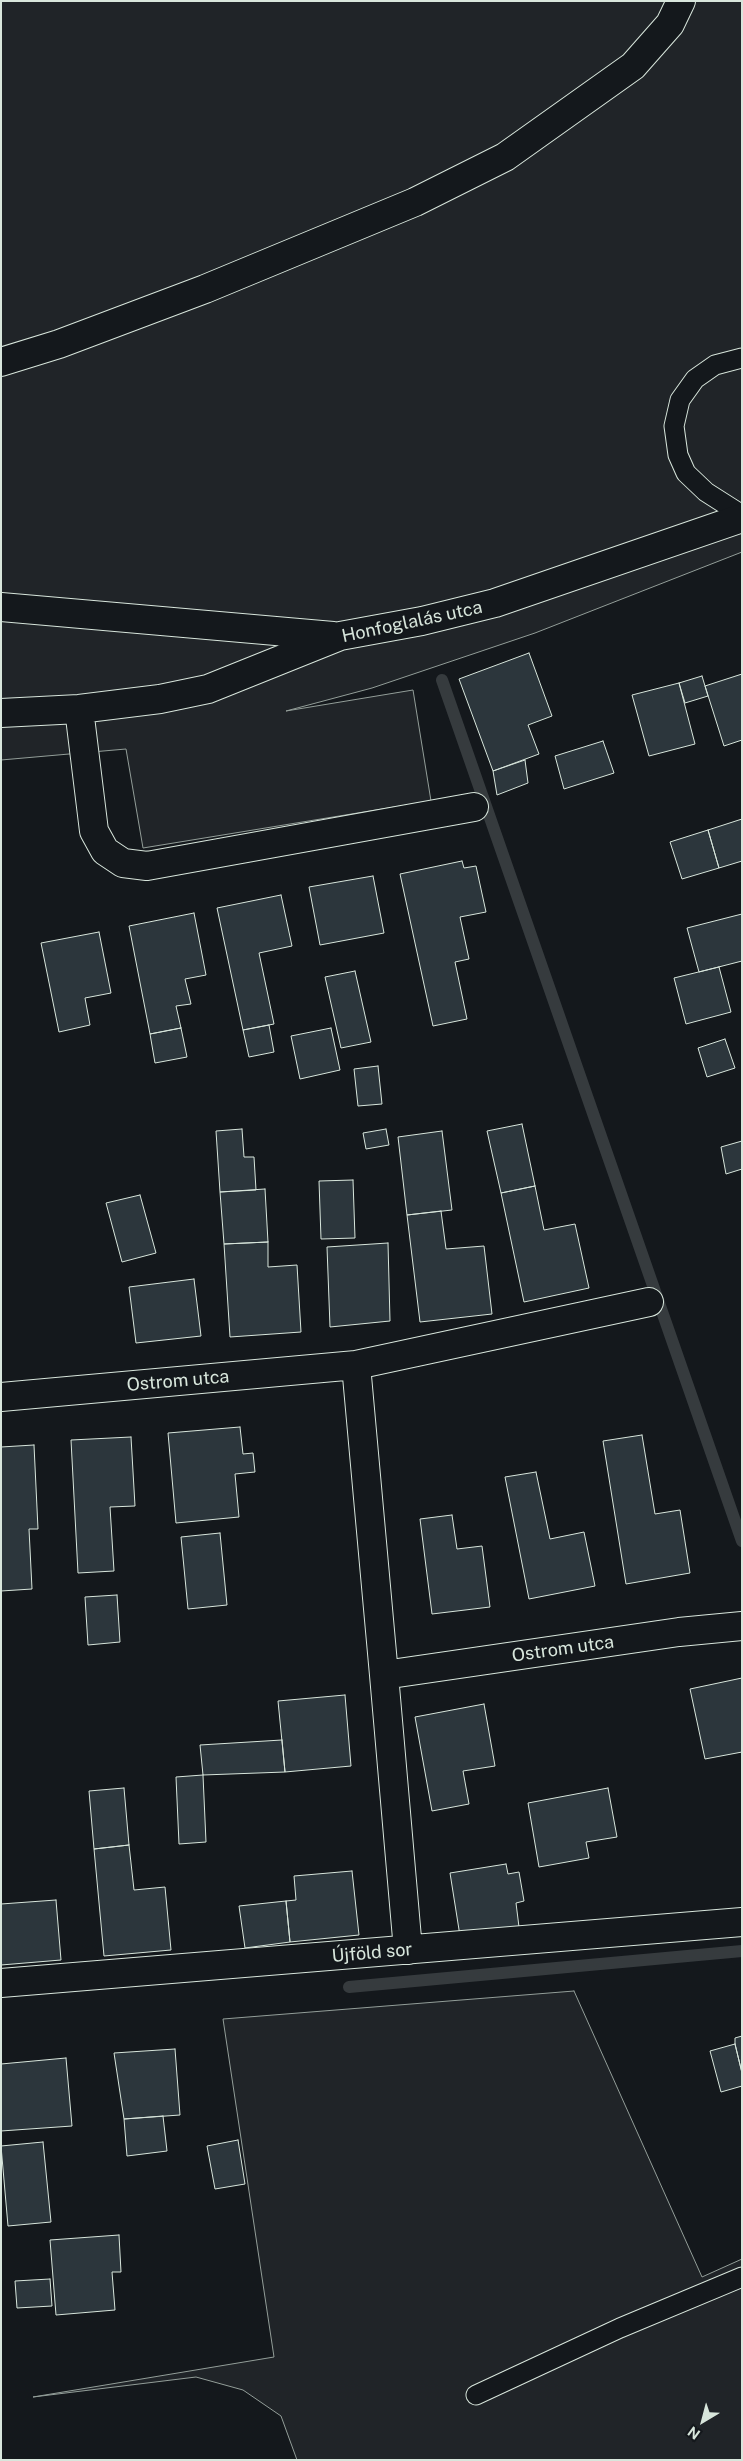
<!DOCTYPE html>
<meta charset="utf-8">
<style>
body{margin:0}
#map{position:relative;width:743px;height:2461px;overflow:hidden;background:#14181c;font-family:"Public Sans",sans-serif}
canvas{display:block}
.frame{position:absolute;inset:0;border:2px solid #d8e6dc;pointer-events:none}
.north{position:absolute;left:678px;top:2396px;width:50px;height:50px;-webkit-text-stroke:4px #14181c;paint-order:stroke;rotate:217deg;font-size:14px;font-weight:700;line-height:20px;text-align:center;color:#d8e6dc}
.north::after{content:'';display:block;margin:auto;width:18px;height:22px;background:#d8e6dc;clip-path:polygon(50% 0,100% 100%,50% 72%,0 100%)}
</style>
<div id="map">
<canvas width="743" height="2461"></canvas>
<div class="frame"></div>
<div class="north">N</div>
</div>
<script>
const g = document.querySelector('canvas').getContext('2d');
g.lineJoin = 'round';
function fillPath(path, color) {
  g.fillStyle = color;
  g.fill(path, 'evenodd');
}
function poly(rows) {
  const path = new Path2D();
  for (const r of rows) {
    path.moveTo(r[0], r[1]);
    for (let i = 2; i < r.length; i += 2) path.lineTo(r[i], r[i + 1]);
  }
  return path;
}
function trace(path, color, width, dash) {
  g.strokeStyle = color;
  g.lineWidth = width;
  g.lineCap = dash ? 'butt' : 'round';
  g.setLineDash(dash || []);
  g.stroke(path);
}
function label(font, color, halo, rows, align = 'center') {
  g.font = font + ' "Public Sans",sans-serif';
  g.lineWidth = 4;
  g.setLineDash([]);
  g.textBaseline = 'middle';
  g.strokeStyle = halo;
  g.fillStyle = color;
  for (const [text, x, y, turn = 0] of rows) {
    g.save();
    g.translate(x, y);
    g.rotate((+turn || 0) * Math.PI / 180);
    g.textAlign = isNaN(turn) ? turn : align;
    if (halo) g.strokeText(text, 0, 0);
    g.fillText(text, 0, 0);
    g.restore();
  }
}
const green = poly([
 [1,1,742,1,742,552,535,633,372,688,286,711,413,690,431,801,143,848,126,749,1,760,1,1],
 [574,1991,702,2277,742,2259,742,2460,297,2460,281,2416,243,2390,196,2377,33,2397,274,2357,223,2019,574,1991]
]);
const stream = poly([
 [442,680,742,1541],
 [349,1987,742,1951]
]);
const building = poly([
 [529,653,552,716,528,725,539,754,493,771,459,679,529,653],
 [742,674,742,740,724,746,705,686,742,674],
 [702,676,708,696,685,703,679,683,702,676],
 [679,683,695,744,649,756,632,695,679,683],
 [603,741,614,773,564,789,555,756,603,741],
 [525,760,528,783,497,795,493,771,525,760],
 [742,819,742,861,719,868,708,830,742,819],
 [708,830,719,868,682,879,670,842,708,830],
 [462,861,464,868,476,866,486,912,460,917,469,959,455,962,467,1019,433,1026,400,874,462,861],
 [373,876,384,933,320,945,309,887,373,876],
 [281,895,292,946,259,953,274,1024,243,1030,217,908,281,895],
 [194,913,206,975,185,979,191,1004,176,1006,181,1028,150,1034,129,926,194,913],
 [742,914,742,961,699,972,687,928,742,914],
 [99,932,111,993,85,998,90,1025,59,1032,41,943,99,932],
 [719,967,731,1012,686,1024,674,978,719,967],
 [355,971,371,1042,341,1048,325,977,355,971],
 [269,1025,274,1052,249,1057,243,1030,269,1025],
 [181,1028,187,1057,155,1063,150,1034,181,1028],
 [331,1028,340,1070,300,1079,291,1036,331,1028],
 [725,1039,735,1068,707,1077,698,1048,725,1039],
 [378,1066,382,1104,358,1106,354,1069,378,1066],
 [522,1124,535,1186,501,1193,487,1131,522,1124],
 [242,1129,244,1157,254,1157,256,1190,220,1192,216,1131,242,1129],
 [386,1129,389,1145,366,1149,363,1133,386,1129],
 [442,1131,452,1210,407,1215,398,1137,442,1131],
 [742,1141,742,1169,726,1174,721,1147,742,1141],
 [353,1180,355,1238,321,1239,319,1181,353,1180],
 [535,1186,544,1230,575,1224,589,1288,524,1302,501,1193,535,1186],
 [265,1189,268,1242,224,1244,220,1192,265,1189],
 [140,1195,156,1253,122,1262,106,1203,140,1195],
 [441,1211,446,1249,484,1246,492,1314,420,1322,407,1215,441,1211],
 [268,1242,268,1267,297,1265,301,1332,230,1337,224,1244,268,1242],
 [388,1243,390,1321,330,1327,327,1247,388,1243],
 [194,1279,201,1336,136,1343,129,1287,194,1279],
 [240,1427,243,1454,253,1453,255,1472,235,1474,239,1517,176,1523,168,1433,240,1427],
 [642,1435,655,1514,680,1510,690,1573,626,1584,603,1441,642,1435],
 [131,1437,135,1506,110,1507,114,1571,78,1573,71,1440,131,1437],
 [34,1445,38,1529,29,1529,32,1589,1,1591,1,1447,34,1445],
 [536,1472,550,1539,584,1532,595,1586,529,1599,505,1477,536,1472],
 [452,1515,457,1549,482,1546,490,1607,432,1614,420,1519,452,1515],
 [220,1533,227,1605,188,1609,181,1537,220,1533],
 [117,1595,120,1642,88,1645,85,1597,117,1595],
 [742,1678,742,1752,705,1759,690,1689,742,1678],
 [345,1695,351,1766,285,1772,278,1701,345,1695],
 [484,1704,495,1766,463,1771,469,1804,432,1811,415,1717,484,1704],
 [282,1740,285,1772,203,1775,200,1745,282,1740],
 [203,1775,206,1842,179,1844,176,1777,203,1775],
 [124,1788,129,1845,94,1849,89,1791,124,1788],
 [608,1788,617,1837,586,1842,589,1858,539,1867,528,1803,608,1788],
 [129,1845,134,1890,165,1887,171,1950,104,1956,94,1849,129,1845],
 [506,1864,508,1874,519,1872,524,1901,516,1903,519,1927,460,1936,450,1873,506,1864],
 [352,1871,359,1935,290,1942,286,1901,296,1900,294,1876,352,1871],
 [56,1900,61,1960,1,1965,1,1904,56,1900],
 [286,1901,290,1942,245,1948,239,1906,286,1901],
 [742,2036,742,2073,735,2044,735,2038,742,2036],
 [735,2044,742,2073,742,2086,721,2092,710,2051,735,2044],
 [175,2049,180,2115,124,2119,114,2053,175,2049],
 [66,2058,72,2126,1,2131,1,2064,66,2058],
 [163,2116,167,2151,127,2156,124,2119,163,2116],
 [238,2140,245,2184,215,2189,207,2146,238,2140],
 [43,2142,51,2222,8,2226,1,2146,43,2142],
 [119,2235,121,2272,112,2272,115,2310,56,2315,50,2240,119,2235],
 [50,2279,52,2306,17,2308,15,2281,50,2279]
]);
const service = poly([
 [742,358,715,365,695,379,680,400,674,426,678,455,686,473,706,492,742,515],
 [476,2395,620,2328,742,2277]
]);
const minor = poly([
 [1,362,59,344,205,289,415,202,505,157,633,66,670,24,681,1],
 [1,607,333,636],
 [79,709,94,831,105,851,123,863,147,866,474,807],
 [1,713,79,709,160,699,208,689,340,636,422,621,495,603,742,518],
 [356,1365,384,1675],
 [1,1397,356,1365,649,1302],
 [408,1950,384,1675,679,1632,742,1626],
 [1,1983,742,1922]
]);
const streetNames = [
 ["Honfoglalás utca",412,622,-12],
 ["Ostrom utca",178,1381,-5],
 ["Ostrom utca",563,1649,-8],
 ["Újföld sor",372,1953,-5]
];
fillPath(green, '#202428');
trace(green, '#939e99', 1);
trace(stream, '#363b3e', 12);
fillPath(building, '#2c363c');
trace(building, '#d8e6dc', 1);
trace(service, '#d8e6dc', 21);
trace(minor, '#d8e6dc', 30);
trace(service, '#14181c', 19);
trace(minor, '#14181c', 28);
label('18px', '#d8e6dc', '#14181c', streetNames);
</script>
